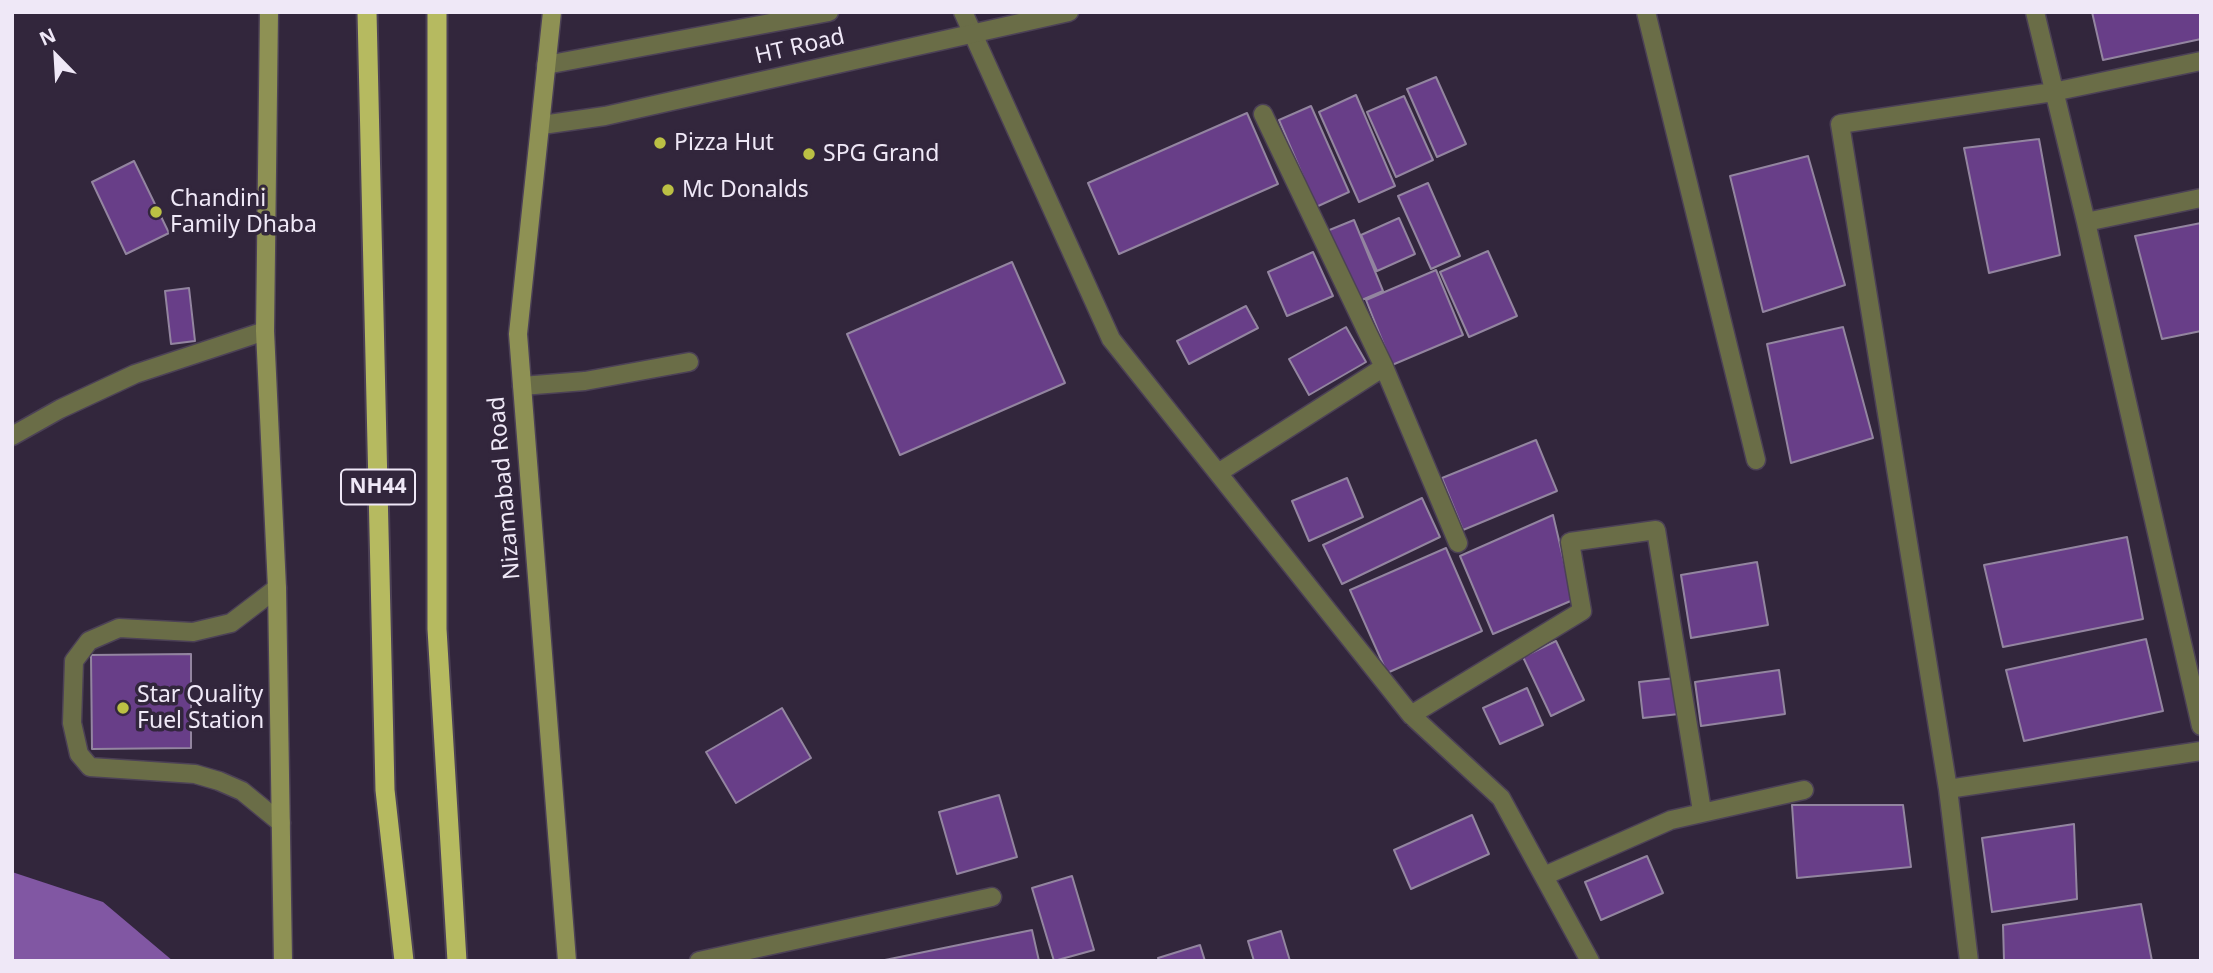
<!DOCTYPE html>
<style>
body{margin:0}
#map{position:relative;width:2213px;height:973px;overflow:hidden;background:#32263c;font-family:"Noto Sans",sans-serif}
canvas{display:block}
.frame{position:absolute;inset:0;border:14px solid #efe8f7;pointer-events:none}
.north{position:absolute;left:21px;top:21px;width:70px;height:70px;-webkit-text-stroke:5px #32263c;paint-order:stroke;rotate:336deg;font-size:19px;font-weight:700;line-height:28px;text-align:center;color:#efe8f7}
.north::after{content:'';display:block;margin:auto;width:24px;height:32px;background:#efe8f7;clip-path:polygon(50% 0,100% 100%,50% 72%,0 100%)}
</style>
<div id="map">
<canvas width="2213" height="973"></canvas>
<div class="frame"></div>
<div class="north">N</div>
</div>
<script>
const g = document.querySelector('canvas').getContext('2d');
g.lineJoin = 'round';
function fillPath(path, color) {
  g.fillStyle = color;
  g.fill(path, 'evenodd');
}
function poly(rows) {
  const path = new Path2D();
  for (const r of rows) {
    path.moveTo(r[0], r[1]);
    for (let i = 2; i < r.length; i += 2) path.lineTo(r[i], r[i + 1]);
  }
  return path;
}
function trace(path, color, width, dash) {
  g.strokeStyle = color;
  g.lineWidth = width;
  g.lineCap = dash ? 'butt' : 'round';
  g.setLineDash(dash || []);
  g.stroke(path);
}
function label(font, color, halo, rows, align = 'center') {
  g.font = font + ' "Noto Sans",sans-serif';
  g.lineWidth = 7;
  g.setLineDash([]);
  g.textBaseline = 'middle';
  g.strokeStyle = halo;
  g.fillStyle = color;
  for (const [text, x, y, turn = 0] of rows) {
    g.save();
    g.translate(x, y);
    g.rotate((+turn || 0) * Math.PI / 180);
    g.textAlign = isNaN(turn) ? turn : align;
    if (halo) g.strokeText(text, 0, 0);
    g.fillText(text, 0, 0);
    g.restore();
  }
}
const water = poly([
 [12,872,103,902,173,961,12,961]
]);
const building = poly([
 [2092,12,2201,12,2201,39,2103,60,2092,12],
 [1436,77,1466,144,1437,157,1407,89,1436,77],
 [1356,95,1395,186,1359,202,1319,112,1356,95],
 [1404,96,1433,160,1396,177,1367,112,1404,96],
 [1311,106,1349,192,1316,207,1279,120,1311,106],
 [1247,113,1278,184,1119,254,1088,183,1247,113],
 [2039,139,2060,255,1989,273,1964,148,2039,139],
 [1808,156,1845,285,1763,312,1730,176,1808,156],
 [134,161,169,233,126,254,92,182,134,161],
 [1428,183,1460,256,1431,269,1398,196,1428,183],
 [1399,218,1415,254,1377,271,1361,235,1399,218],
 [1354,220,1383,291,1357,302,1327,231,1354,220],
 [2201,223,2201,331,2162,339,2135,236,2201,223],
 [1488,251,1517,316,1469,337,1440,272,1488,251],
 [1313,252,1333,296,1287,316,1268,272,1313,252],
 [1012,262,1065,383,900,455,847,334,1012,262],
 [1436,270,1463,335,1392,365,1366,300,1436,270],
 [189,288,195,341,171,344,165,291,189,288],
 [1246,306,1258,328,1189,364,1177,341,1246,306],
 [1346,327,1366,362,1309,395,1289,359,1346,327],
 [1843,327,1873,438,1791,463,1767,344,1843,327],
 [1536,440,1557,491,1463,530,1442,478,1536,440],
 [1347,478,1363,517,1309,541,1292,501,1347,478],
 [1422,498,1440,537,1342,584,1323,545,1422,498],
 [1553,515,1573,600,1493,634,1460,556,1553,515],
 [2127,537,2143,619,2003,647,1984,565,2127,537],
 [1446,548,1482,631,1387,673,1350,590,1446,548],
 [1757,562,1768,625,1691,638,1681,575,1757,562],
 [2146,639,2163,711,2024,741,2006,670,2146,639],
 [1556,641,1584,700,1551,716,1523,657,1556,641],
 [191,654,191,748,92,749,91,655,191,654],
 [1779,670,1785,714,1701,726,1695,682,1779,670],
 [1675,678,1679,714,1643,718,1639,682,1675,678],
 [1527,688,1543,725,1500,744,1483,708,1527,688],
 [782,708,811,758,736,803,706,752,782,708],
 [999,795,1017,857,957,874,939,812,999,795],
 [1792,805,1903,805,1911,867,1797,878,1792,805],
 [1472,815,1489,854,1411,889,1394,850,1472,815],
 [2074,824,2077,899,1992,912,1982,838,2074,824],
 [1647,856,1663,893,1601,920,1585,882,1647,856],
 [1072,876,1094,950,1054,961,1032,888,1072,876],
 [2141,904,2152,961,2004,961,2003,925,2141,904],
 [1032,930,1039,961,880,961,1032,930],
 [1281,931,1290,961,1254,961,1248,941,1281,931],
 [1200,945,1205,961,1159,961,1158,958,1200,945]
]);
const service = poly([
 [12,436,60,409,135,374,265,331],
 [277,588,231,623,193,632,119,628,89,641,74,661,72,723,79,754,90,767,195,774,219,781,242,791,281,823]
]);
const minor = poly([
 [963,12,1111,339,1411,715,1501,798,1590,961],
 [1646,12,1756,460],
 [2035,12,2086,222,2201,726],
 [1263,114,1384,367],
 [2086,222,2201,198],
 [522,386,585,381,689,362],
 [1218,473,1384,367,1458,543],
 [1411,715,1582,611,1570,542,1656,530,1702,811],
 [1948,789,1840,124,2053,92,2201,61],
 [1544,876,1671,820,1804,790],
 [699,961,992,897],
 [1969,961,1948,789,2201,751]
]);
const tertiary = poly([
 [546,65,829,12],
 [542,125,605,116,1069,12]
]);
const secondary = poly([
 [269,12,265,331,277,588,283,961],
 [552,12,518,334,567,961]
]);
const trunk = poly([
 [367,12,385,790,404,961],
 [437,12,437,629,457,961]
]);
const markers = [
 [660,143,7,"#bbc044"],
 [809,154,7,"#bbc044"],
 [668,190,7,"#bbc044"],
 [156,212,7,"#bbc044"],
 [123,708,7,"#bbc044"]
];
const shields = [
 [378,487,74]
];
const shieldNames = [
 ["NH44",378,487]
];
const streetNames = [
 ["HT Road",800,47,-13],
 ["Nizamabad Road",505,488,-95]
];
const poiNames = [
 ["Pizza Hut",674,143],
 ["SPG Grand",823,154],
 ["Mc Donalds",682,190],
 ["Chandini",170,199],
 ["Family Dhaba",170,225],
 ["Star Quality",137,695],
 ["Fuel Station",137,721]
];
fillPath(water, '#8157a3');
fillPath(building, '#683e88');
trace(building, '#9385a0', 2);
trace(service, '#4c4156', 21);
trace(minor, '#4c4156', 21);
trace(tertiary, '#4c4156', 21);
trace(secondary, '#4c4156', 21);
trace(trunk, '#4c4156', 23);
trace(service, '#6a6d47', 18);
trace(minor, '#6a6d47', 18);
trace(tertiary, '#6a6d47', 18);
trace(secondary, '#8e9154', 18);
trace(trunk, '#b6ba60', 19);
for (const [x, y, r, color] of markers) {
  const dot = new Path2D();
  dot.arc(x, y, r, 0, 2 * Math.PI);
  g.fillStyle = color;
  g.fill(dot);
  trace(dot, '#32263c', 2.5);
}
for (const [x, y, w] of shields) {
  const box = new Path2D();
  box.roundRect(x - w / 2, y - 17.5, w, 35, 5);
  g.fillStyle = '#32263c';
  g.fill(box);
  trace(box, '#efe8f7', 2);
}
label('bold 21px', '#efe8f7', null, shieldNames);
label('23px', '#efe8f7', '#32263c', streetNames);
label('23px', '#efe8f7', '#32263c', poiNames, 'left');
</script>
